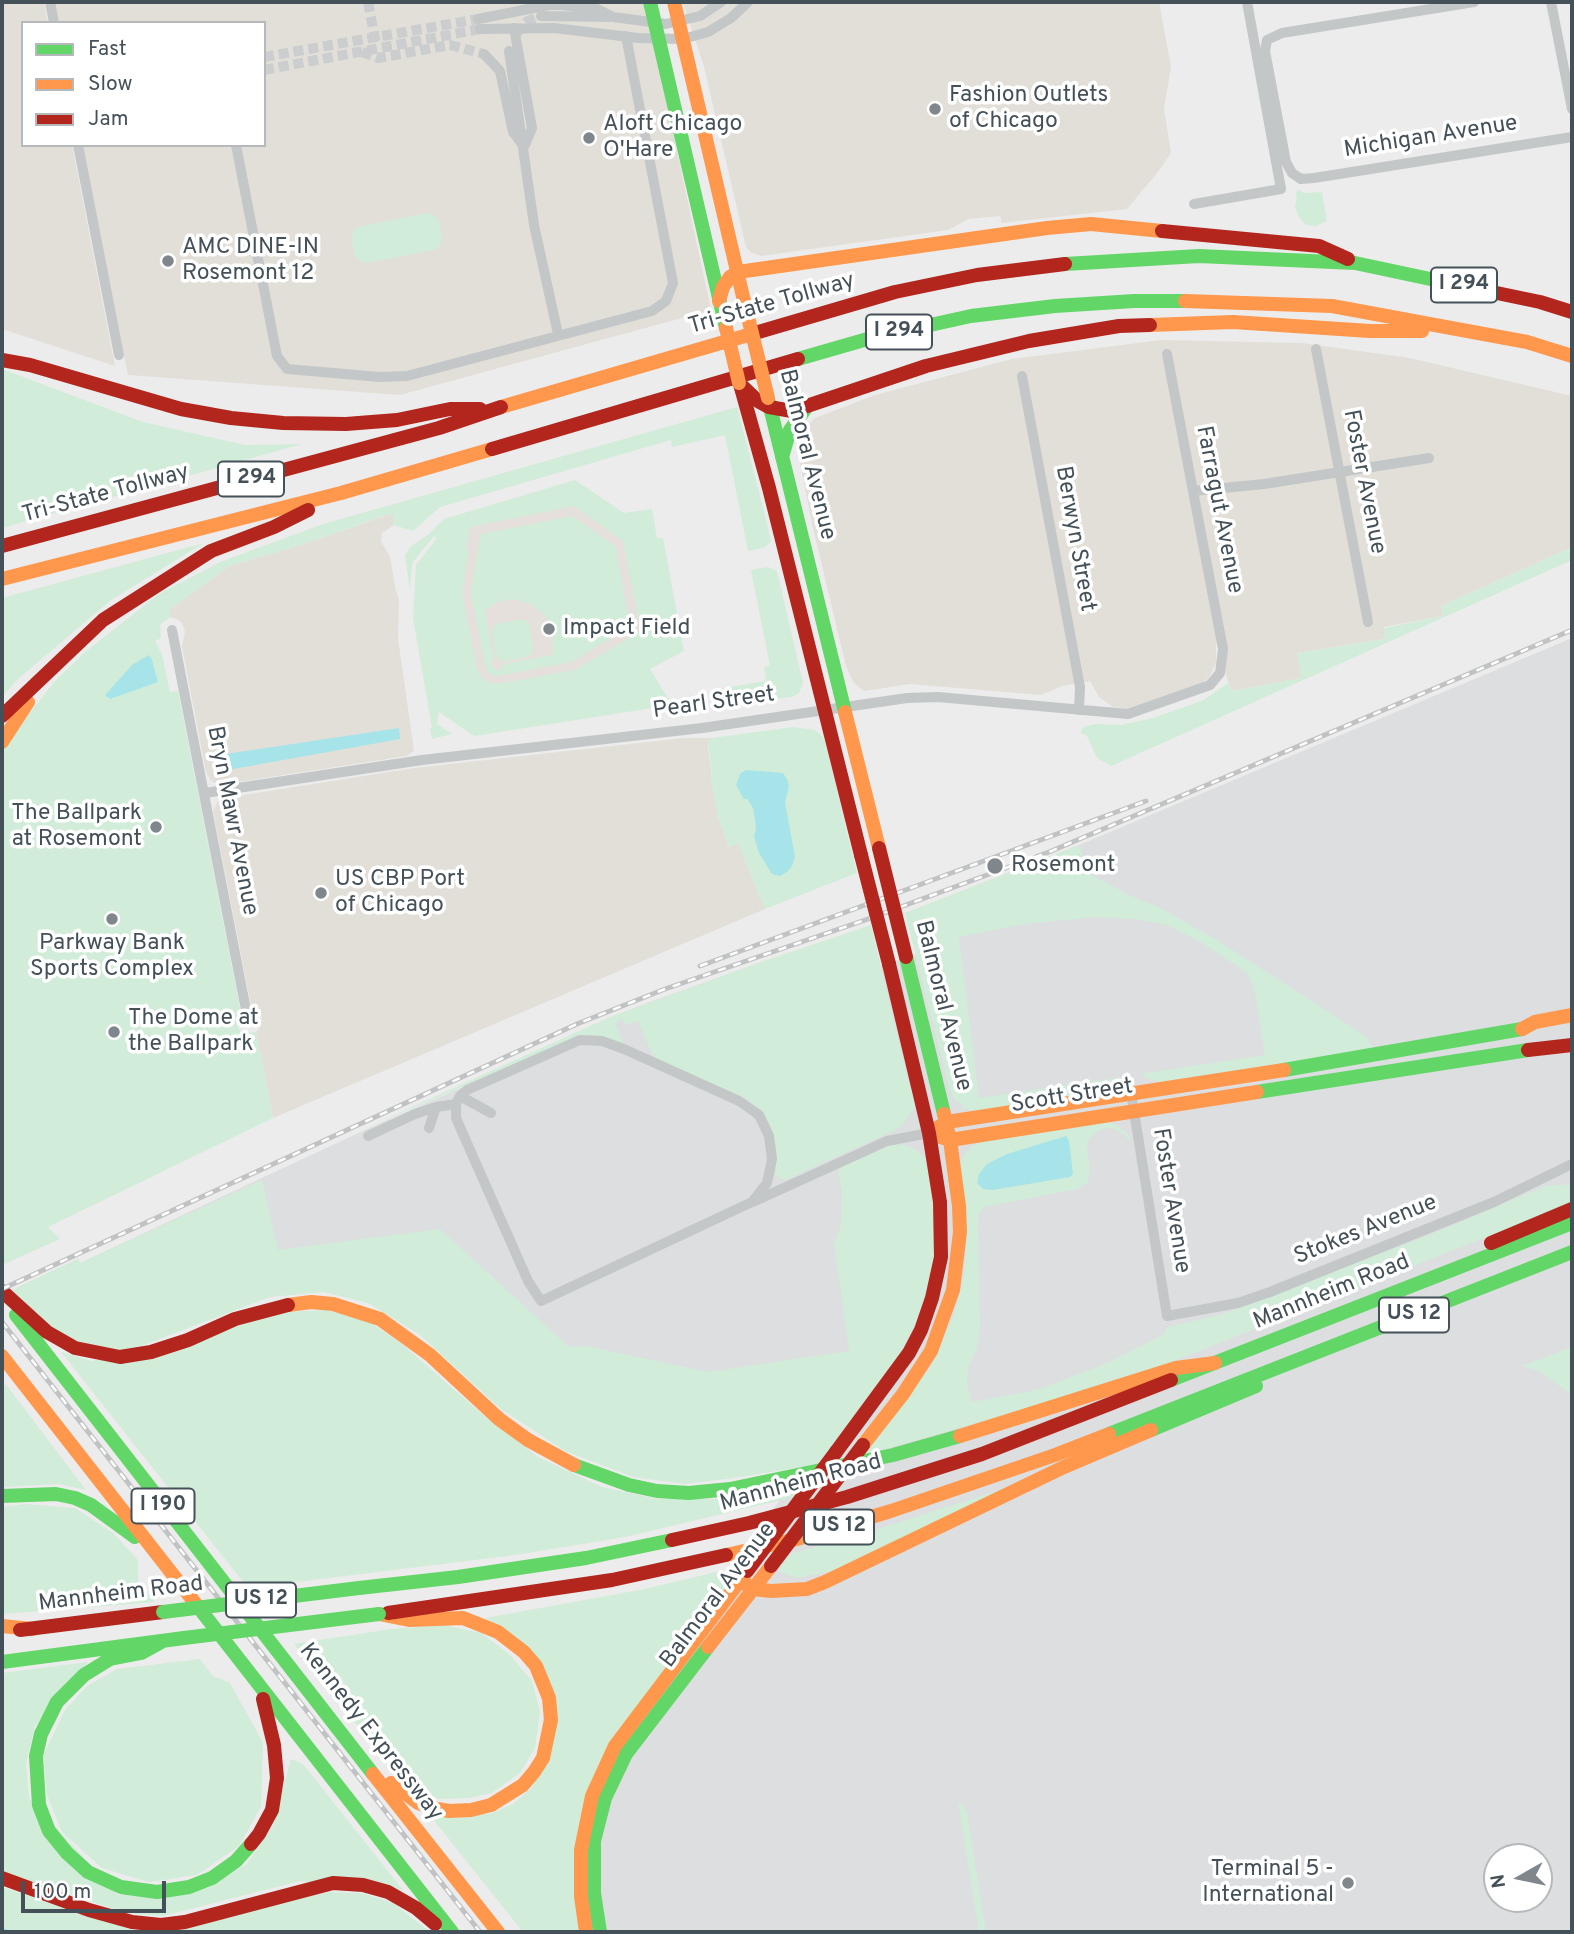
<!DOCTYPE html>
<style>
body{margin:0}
#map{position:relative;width:1574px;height:1934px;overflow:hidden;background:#edecec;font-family:Overpass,sans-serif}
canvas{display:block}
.frame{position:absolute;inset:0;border:4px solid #455158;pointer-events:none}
.legend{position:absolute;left:21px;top:21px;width:245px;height:126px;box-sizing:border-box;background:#fff;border:2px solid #b5b9bc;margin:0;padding:9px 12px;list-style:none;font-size:21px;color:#455158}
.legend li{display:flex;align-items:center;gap:14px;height:35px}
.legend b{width:35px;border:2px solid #b5b9bc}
.north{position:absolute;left:1483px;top:1843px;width:70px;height:70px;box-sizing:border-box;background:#fff;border:2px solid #b5b9bc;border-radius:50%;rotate:261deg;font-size:19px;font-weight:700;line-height:28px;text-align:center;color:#455158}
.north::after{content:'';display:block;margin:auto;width:24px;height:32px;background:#80878c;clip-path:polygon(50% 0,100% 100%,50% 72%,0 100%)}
.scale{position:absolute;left:21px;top:1881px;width:145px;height:32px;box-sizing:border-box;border:4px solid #455158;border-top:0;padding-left:9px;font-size:21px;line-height:24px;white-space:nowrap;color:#455158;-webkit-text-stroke:5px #fff;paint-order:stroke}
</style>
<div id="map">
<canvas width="1574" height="1934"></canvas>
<div class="frame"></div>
<ul class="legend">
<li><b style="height:9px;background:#63d668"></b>Fast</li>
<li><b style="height:9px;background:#ff974d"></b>Slow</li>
<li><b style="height:9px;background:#b3261e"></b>Jam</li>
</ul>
<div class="north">N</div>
<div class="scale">100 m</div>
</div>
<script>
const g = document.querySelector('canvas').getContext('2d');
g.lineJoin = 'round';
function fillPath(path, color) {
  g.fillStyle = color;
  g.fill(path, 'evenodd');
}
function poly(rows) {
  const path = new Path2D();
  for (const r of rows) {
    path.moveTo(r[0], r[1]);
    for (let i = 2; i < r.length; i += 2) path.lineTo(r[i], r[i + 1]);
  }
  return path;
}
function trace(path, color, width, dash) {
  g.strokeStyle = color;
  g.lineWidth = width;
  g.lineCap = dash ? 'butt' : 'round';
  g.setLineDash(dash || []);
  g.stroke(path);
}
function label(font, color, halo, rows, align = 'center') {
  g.font = font + ' Overpass,sans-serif';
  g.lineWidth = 7;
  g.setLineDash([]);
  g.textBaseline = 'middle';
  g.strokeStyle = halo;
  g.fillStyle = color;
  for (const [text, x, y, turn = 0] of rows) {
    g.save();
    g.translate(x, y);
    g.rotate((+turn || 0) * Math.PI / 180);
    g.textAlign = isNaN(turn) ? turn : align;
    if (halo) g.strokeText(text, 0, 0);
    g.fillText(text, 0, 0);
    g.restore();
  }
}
const commercial = poly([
 [2,2,44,2,48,23,23,23,23,145,72,145,115,366,2,329],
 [54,2,645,2,711,310,400,395,128,375,82,145,264,145,264,23,58,23],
 [683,2,1159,2,1171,67,1164,109,1171,153,1158,172,1127,209,1002,223,1000,216,969,219,948,230,761,256,752,253,746,247,704,67],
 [1161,340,1302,343,1410,358,1572,396,1572,547,1441,606,1443,616,1384,627,1385,639,1297,653,1302,678,1231,691,1216,641,1216,662,1209,678,1191,690,1132,710,1113,707,1099,697,1090,681,1062,686,1041,695,910,684,864,691,854,683,846,666,813,528,798,453,800,433,815,418,875,395,1012,359],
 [393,513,394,525,382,533,381,541,390,557,396,591,399,600,398,638,414,751,406,756,219,785,211,781,206,772,182,647,185,632,182,623,177,619,170,617,169,610,229,566,301,545],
 [684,738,712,738,708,743,708,749,718,817,729,847,738,843,765,909,273,1118,256,1032,261,1026,262,1017,251,1005,213,811,217,803,225,798,414,768]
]);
const airport = poly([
 [1572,638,1572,1932,568,1932,565,1845,690,1626,807,1462,377,1298,320,1285,20,1286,78,1259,80,1263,371,1127,571,1040,609,1018,647,1003,764,961,876,968,920,953,911,911,1079,845],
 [1497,1857,1539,1857,1539,1899,1497,1899]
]);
const green = poly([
 [1298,190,1305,193,1322,192,1327,221,1316,226,1306,225,1299,217,1295,207,1297,196,1295,194],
 [427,213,435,216,439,221,442,239,439,247,433,250,367,263,362,262,355,256,351,238,354,230,358,227],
 [2,369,143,422,245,445,302,444,2,528],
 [737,407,768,527,771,542,763,548,748,551,725,435,672,447,671,440,440,507,413,531,394,525,392,513,301,545,229,566,169,610,170,617,160,625,161,638,155,641,162,655,170,692,178,691,240,1008,236,1020,239,1030,246,1033,256,1032,273,1118,48,1227,60,1239,2,1265,2,752,18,727,56,680,85,652,159,594,220,562,323,524],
 [575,480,624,513,652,509,657,538,663,538,684,651,650,669,672,705,474,736,439,712,437,724,452,734,432,739,430,729,432,728,413,618,416,565,437,538,434,536,412,563,410,591,405,555,411,546,428,535,444,519],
 [204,543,111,600,18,679,2,697,2,598],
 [1572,547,1572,560,1111,766,1097,758,1087,736,1081,733,1083,727,1096,724,1121,725,1153,718,1204,700,1228,683,1232,691,1301,678,1297,653,1385,639,1384,628,1443,616,1441,606],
 [768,567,777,571,803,683,799,693,792,697,720,705,717,689,766,681,764,667,770,665,751,570],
 [793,727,815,730,824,738,857,873,765,909,738,844,729,847,718,817,710,775,712,774,708,743,712,738],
 [789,786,785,803,788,828,793,843,754,836,756,828,753,808,747,798],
 [1079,845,1083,856,1090,856,1091,861,1087,865,1081,862,1079,868,1129,895,1160,908,1217,940,1358,1031,1367,1038,1373,1049,1161,1082,1151,1080,1140,1074,1265,1055,1254,987,1247,973,1202,943,1167,925,1136,919,1096,917,1024,924,959,937,979,1098,1116,1078,1110,1086,1098,1093,976,1111,962,1108,963,1105,955,1100,950,1091,905,913],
 [871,925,910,1088,914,1088,914,1109,900,1128,785,1180,776,1176,775,1143,771,1127,762,1111,747,1099,657,1059,652,1054,638,1021,626,1025,622,1019,615,1023,624,1044,591,1035,580,1037,370,1126,610,1017,764,961],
 [1105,1122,1115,1124,1127,1133,1132,1143,1123,1134,1112,1128,1100,1130,1089,1138,1087,1148,1090,1170,1088,1182,1077,1189,984,1207,978,1215,980,1330,976,1351,968,1367,967,1385,972,1402,1037,1390,1110,1362,1164,1334,1167,1327,1220,1315,1434,1233,1545,1186,1572,1184,1572,1203,1159,1367,1059,1399,865,1455,930,1367,954,1314,964,1276,966,1243,960,1163,964,1155,971,1147,980,1142],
 [902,1144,919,1151,926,1160,933,1192,936,1235,931,1281,918,1319,899,1356,820,1464,734,1478,685,1484,633,1477,565,1451,501,1409,419,1334,368,1303,324,1292,270,1297,141,1346,119,1350,68,1342,12,1290,78,1259,80,1263,262,1180,278,1250,440,1229,569,1347,586,1346,708,1372,849,1351,834,1243,841,1225,842,1191,838,1173,841,1167,887,1146],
 [327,1310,371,1323,401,1343,482,1414,538,1457,602,1487,657,1499,733,1499,808,1479,794,1497,625,1537,515,1555,248,1588,61,1352,92,1361,243,1324,281,1312],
 [1572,1347,1572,1395,1539,1371,1522,1366],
 [5,1383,86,1490,59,1484,2,1487,2,1400],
 [1006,1488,837,1570,797,1578,779,1572,779,1569,790,1554,862,1534],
 [25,1504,75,1508,113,1533,138,1560,138,1580,155,1602,2,1614,2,1507],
 [741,1566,620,1732,581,1932,523,1932,428,1813,490,1814,513,1804,533,1787,549,1679,485,1618,645,1589],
 [444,1625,481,1633,509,1654,532,1681,540,1712,535,1748,520,1773,492,1793,469,1798,440,1799,417,1792,397,1776,294,1644,391,1629],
 [200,1659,213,1676,230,1683,263,1743,261,1807,239,1846,197,1875,149,1882,102,1868,62,1832,46,1792,44,1754,65,1710,87,1686,117,1669],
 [88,1662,35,1726,26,1763,29,1798,118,1895,207,1888,247,1864,273,1826,291,1759,303,1764,403,1890,300,1881,163,1916,126,1913,2,1872,2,1673],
 [958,1802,963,1806,967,1813,986,1932,979,1932],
 [2,1887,135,1931,330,1892,362,1893,393,1903,430,1932,2,1932]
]);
const sand = poly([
 [574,506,623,541,641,631,575,670,496,684,485,681,477,670,462,593,469,550,466,549,470,527],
 [572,516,615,546,630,626,572,662,496,676,489,674,486,669,471,593,480,536,481,534],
 [512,599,528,603,543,613,553,629,553,652,552,655,504,664,500,670,497,671,490,664,494,658,485,610,497,602],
 [522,619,529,623,533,650,529,656,503,662,497,657,492,631,496,624]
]);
const water = poly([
 [149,655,152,660,158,682,110,699,105,695,132,665],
 [399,728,400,739,222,771,219,755],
 [746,770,783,773,787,779,789,786,785,803,795,856,792,866,787,872,780,876,772,874,759,853,754,836,756,828,753,808,747,799,744,799,736,785,740,774],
 [1066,1136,1069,1141,1073,1174,1070,1177,993,1190,983,1189,977,1183,979,1174,987,1164,1007,1154]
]);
const stream = poly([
 [2,1929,11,1932]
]);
const streetTunnel = poly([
 [368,2,376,44],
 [516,34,528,21,541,16],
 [362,52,378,58,450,45,484,54],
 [264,57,478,19],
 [264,70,480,29]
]);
const street = poly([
 [50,2,54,23],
 [1474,2,1282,33,1267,40,1265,51,1286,162,1292,173,1301,179,1314,178,1572,137],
 [1551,2,1572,109],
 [541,16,610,17],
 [478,19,549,5,562,5,597,9,613,17,666,24,700,16,721,2],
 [514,28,532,128,525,145],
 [480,29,554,28,638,38,683,39,708,32,731,18,748,2],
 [509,51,534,225,558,334],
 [484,54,500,71,513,132,522,144],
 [78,145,119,355],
 [236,145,277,356,287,369,380,377,407,376,652,311,666,301,673,283,626,36],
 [1194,204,1281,189,1247,2],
 [1316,349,1368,622],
 [1022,376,1080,687,1079,710],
 [1193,491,1264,484,1429,458],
 [172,630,248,1020],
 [205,793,422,760,702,728,907,698,938,697,1128,714,1210,685,1220,673,1223,649,1167,354],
 [580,1040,602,1041,624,1049,739,1101,759,1115,769,1136,772,1159,767,1183,752,1202,541,1301,528,1281,463,1134,456,1118,456,1104,460,1096,467,1090,580,1040],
 [1131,1093,1167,1316,1238,1303,1270,1292,1494,1202,1572,1164],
 [460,1096,491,1113],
 [429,1128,436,1107],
 [368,1136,415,1114,436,1107,456,1104],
 [753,1202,887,1141,929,1133]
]);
const fast = poly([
 [650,2,726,328],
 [1065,264,1199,256,1355,263,1468,287],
 [798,359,871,338,971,316,1055,306,1134,301,1185,301],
 [768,399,845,712],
 [782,457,790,430,806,408],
 [906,957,944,1114],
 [1284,1070,1522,1029],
 [1257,1092,1528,1050],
 [16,1315,373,1774],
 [1171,1380,1572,1223],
 [1151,1430,1256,1386],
 [1109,1434,1572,1252],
 [574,1465,629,1485,657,1491,689,1493,730,1489,893,1455,960,1436],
 [2,1496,56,1494,75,1498,91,1505,135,1537],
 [359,1588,458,1577,586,1558,672,1540],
 [199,1608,452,1932],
 [163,1641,141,1653,110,1659,84,1675,57,1702,41,1734,36,1756,39,1805,49,1831,67,1853,88,1872,121,1887,157,1892,189,1887,212,1878,236,1861,251,1844],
 [2,1662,184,1638],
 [600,1932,594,1893,594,1841,605,1798,626,1754,708,1647]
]);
const slow = poly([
 [674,2,744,301],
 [719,301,723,287,730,277,738,272,1047,228,1091,224,1162,231],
 [1185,301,1332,306,1527,342,1572,356],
 [1150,325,1233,322,1370,331,1422,331],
 [501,407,755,333],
 [2,579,341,493,492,449],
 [845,712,879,848],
 [2,742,28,702],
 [1522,1029,1535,1022,1572,1015],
 [929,1133,950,1140,1257,1092],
 [929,1133,947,1122,1284,1070],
 [288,1305,311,1302,333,1304,380,1319,430,1355,499,1419,528,1440,574,1465],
 [2,1356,199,1608],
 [960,1436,1176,1368,1215,1363],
 [863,1445,903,1394,931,1351,953,1290,960,1232,959,1206,950,1140,944,1114],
 [726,1555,797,1539,891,1511,1055,1455,1109,1434],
 [740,1580,753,1589],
 [753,1589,771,1591,807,1589,825,1582,1064,1467,1151,1430],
 [379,1614,409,1620,463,1618,498,1632,524,1652,536,1666,549,1698,551,1720,543,1758,534,1772,523,1785,491,1805,471,1810,449,1811,432,1808,418,1803,391,1783],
 [2,1626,32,1629],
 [708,1647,771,1566],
 [373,1774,498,1932],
 [586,1932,581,1896,581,1850,592,1796,615,1746,745,1574]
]);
const jam = poly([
 [1162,231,1319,246,1348,259],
 [1468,287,1540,302,1572,312],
 [755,333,895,292,977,275,1065,264],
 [2,360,30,365,181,409,231,418,283,423,346,424,397,420,450,409,480,409],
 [739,383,758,401,769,407,792,411,926,366,1029,341,1119,326,1150,325],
 [740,384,769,488,861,855],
 [492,449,798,359],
 [2,546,439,428,501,407],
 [2,716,103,620,211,551,274,527,308,510],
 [1528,1050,1572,1045],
 [1491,1243,1572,1209],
 [2,1291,47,1332,75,1348,120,1357,151,1352,188,1340,235,1319,288,1305],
 [836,1452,909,1353,921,1330,932,1298,941,1257,940,1202,929,1133,889,964],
 [672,1540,749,1523,847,1497,982,1454,1171,1380],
 [388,1613,612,1580,726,1555],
 [20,1630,163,1612],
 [251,1844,259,1834,272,1810,277,1778,274,1745,263,1699],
 [2,1878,89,1910,132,1922,161,1925,185,1922,333,1883,363,1885,388,1892,416,1908,435,1924]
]);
const rail = poly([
 [700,966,1146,801],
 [2,1289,577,1024,665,989,868,919,1049,852,1572,630],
 [2,1322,480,1932]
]);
const fastBridge = poly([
 [163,1612,359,1588],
 [184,1638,379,1614]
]);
const slowBridge = poly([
 [744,301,768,398],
 [726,328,739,383]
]);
const jamBridge = poly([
 [879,848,906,957],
 [861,855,889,964],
 [771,1566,863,1445],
 [747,1571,836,1452]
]);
const markers = [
 [935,109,7,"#80878c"],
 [589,138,7,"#80878c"],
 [168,261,7,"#80878c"],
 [549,629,7,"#80878c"],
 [156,827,7,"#80878c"],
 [995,866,9,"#80878c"],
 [321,893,7,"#80878c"],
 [112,919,7,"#80878c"],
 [114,1032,7,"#80878c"],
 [1348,1883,7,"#80878c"]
];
const shields = [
 [1464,285,66],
 [899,332,66],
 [251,479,66],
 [1414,1315,70],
 [163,1506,63],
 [839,1527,70],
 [261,1600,70]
];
const shieldNames = [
 ["I 294",1464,285],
 ["I 294",899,332],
 ["I 294",251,479],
 ["US 12",1414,1315],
 ["I 190",163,1506],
 ["US 12",839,1527],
 ["US 12",261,1600]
];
const poiNames = [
 ["Fashion Outlets",949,96],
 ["of Chicago",949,122],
 ["Aloft Chicago",603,125],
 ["O'Hare",603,151],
 ["AMC DINE-IN",182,248],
 ["Rosemont 12",182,274],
 ["Impact Field",563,629],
 ["The Ballpark",142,814,"right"],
 ["at Rosemont",142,840,"right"],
 ["Rosemont",1011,866],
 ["US CBP Port",335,880],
 ["of Chicago",335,906],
 ["Parkway Bank",112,944,"center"],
 ["Sports Complex",112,970,"center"],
 ["The Dome at",128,1019],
 ["the Ballpark",128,1045],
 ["Terminal 5 -",1334,1870,"right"],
 ["International",1334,1896,"right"]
];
const streetNames = [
 ["Michigan Avenue",1431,138,-9],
 ["Tri-State Tollway",772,305,-16],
 ["Balmoral Avenue",806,455,76],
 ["Foster Avenue",1363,482,79],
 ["Tri-State Tollway",106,495,-15],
 ["Farragut Avenue",1218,510,79],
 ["Berwyn Street",1074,539,80],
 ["Pearl Street",714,704,-8],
 ["Bryn Mawr Avenue",231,821,79],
 ["Balmoral Avenue",942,1006,76],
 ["Scott Street",1072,1097,-9],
 ["Foster Avenue",1170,1201,81],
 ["Stokes Avenue",1366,1231,-22],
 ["Mannheim Road",1332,1293,-22],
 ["Mannheim Road",801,1484,-15],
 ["Mannheim Road",121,1595,-7],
 ["Balmoral Avenue",719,1596,-53],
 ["Kennedy Expressway",370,1733,52]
];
fillPath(commercial, '#e2dfd9');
fillPath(airport, '#dddee0');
fillPath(green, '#d1ecd8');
fillPath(sand, '#e5e0db');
fillPath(water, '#a6e4e9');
trace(stream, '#a6e4e9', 2.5);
trace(streetTunnel, '#cbcdce', 10, [10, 5]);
trace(street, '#c4c7c8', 10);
trace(fast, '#63d668', 14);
trace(slow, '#ff974d', 14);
trace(jam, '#b3261e', 14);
trace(rail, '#c0c2c3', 5);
trace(rail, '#fff', 2.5, [8]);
trace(fastBridge, '#63d668', 14);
trace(slowBridge, '#ff974d', 14);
trace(jamBridge, '#b3261e', 14);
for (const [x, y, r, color] of markers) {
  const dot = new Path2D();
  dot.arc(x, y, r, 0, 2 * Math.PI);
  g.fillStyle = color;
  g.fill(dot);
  trace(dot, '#fff', 2.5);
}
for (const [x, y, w] of shields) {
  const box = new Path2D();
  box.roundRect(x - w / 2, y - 17.5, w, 35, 5);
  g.fillStyle = '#fff';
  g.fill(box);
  trace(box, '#455158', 2);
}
label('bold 21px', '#455158', null, shieldNames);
label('23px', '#455158', '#fff', poiNames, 'left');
label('23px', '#455158', '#fff', streetNames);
</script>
